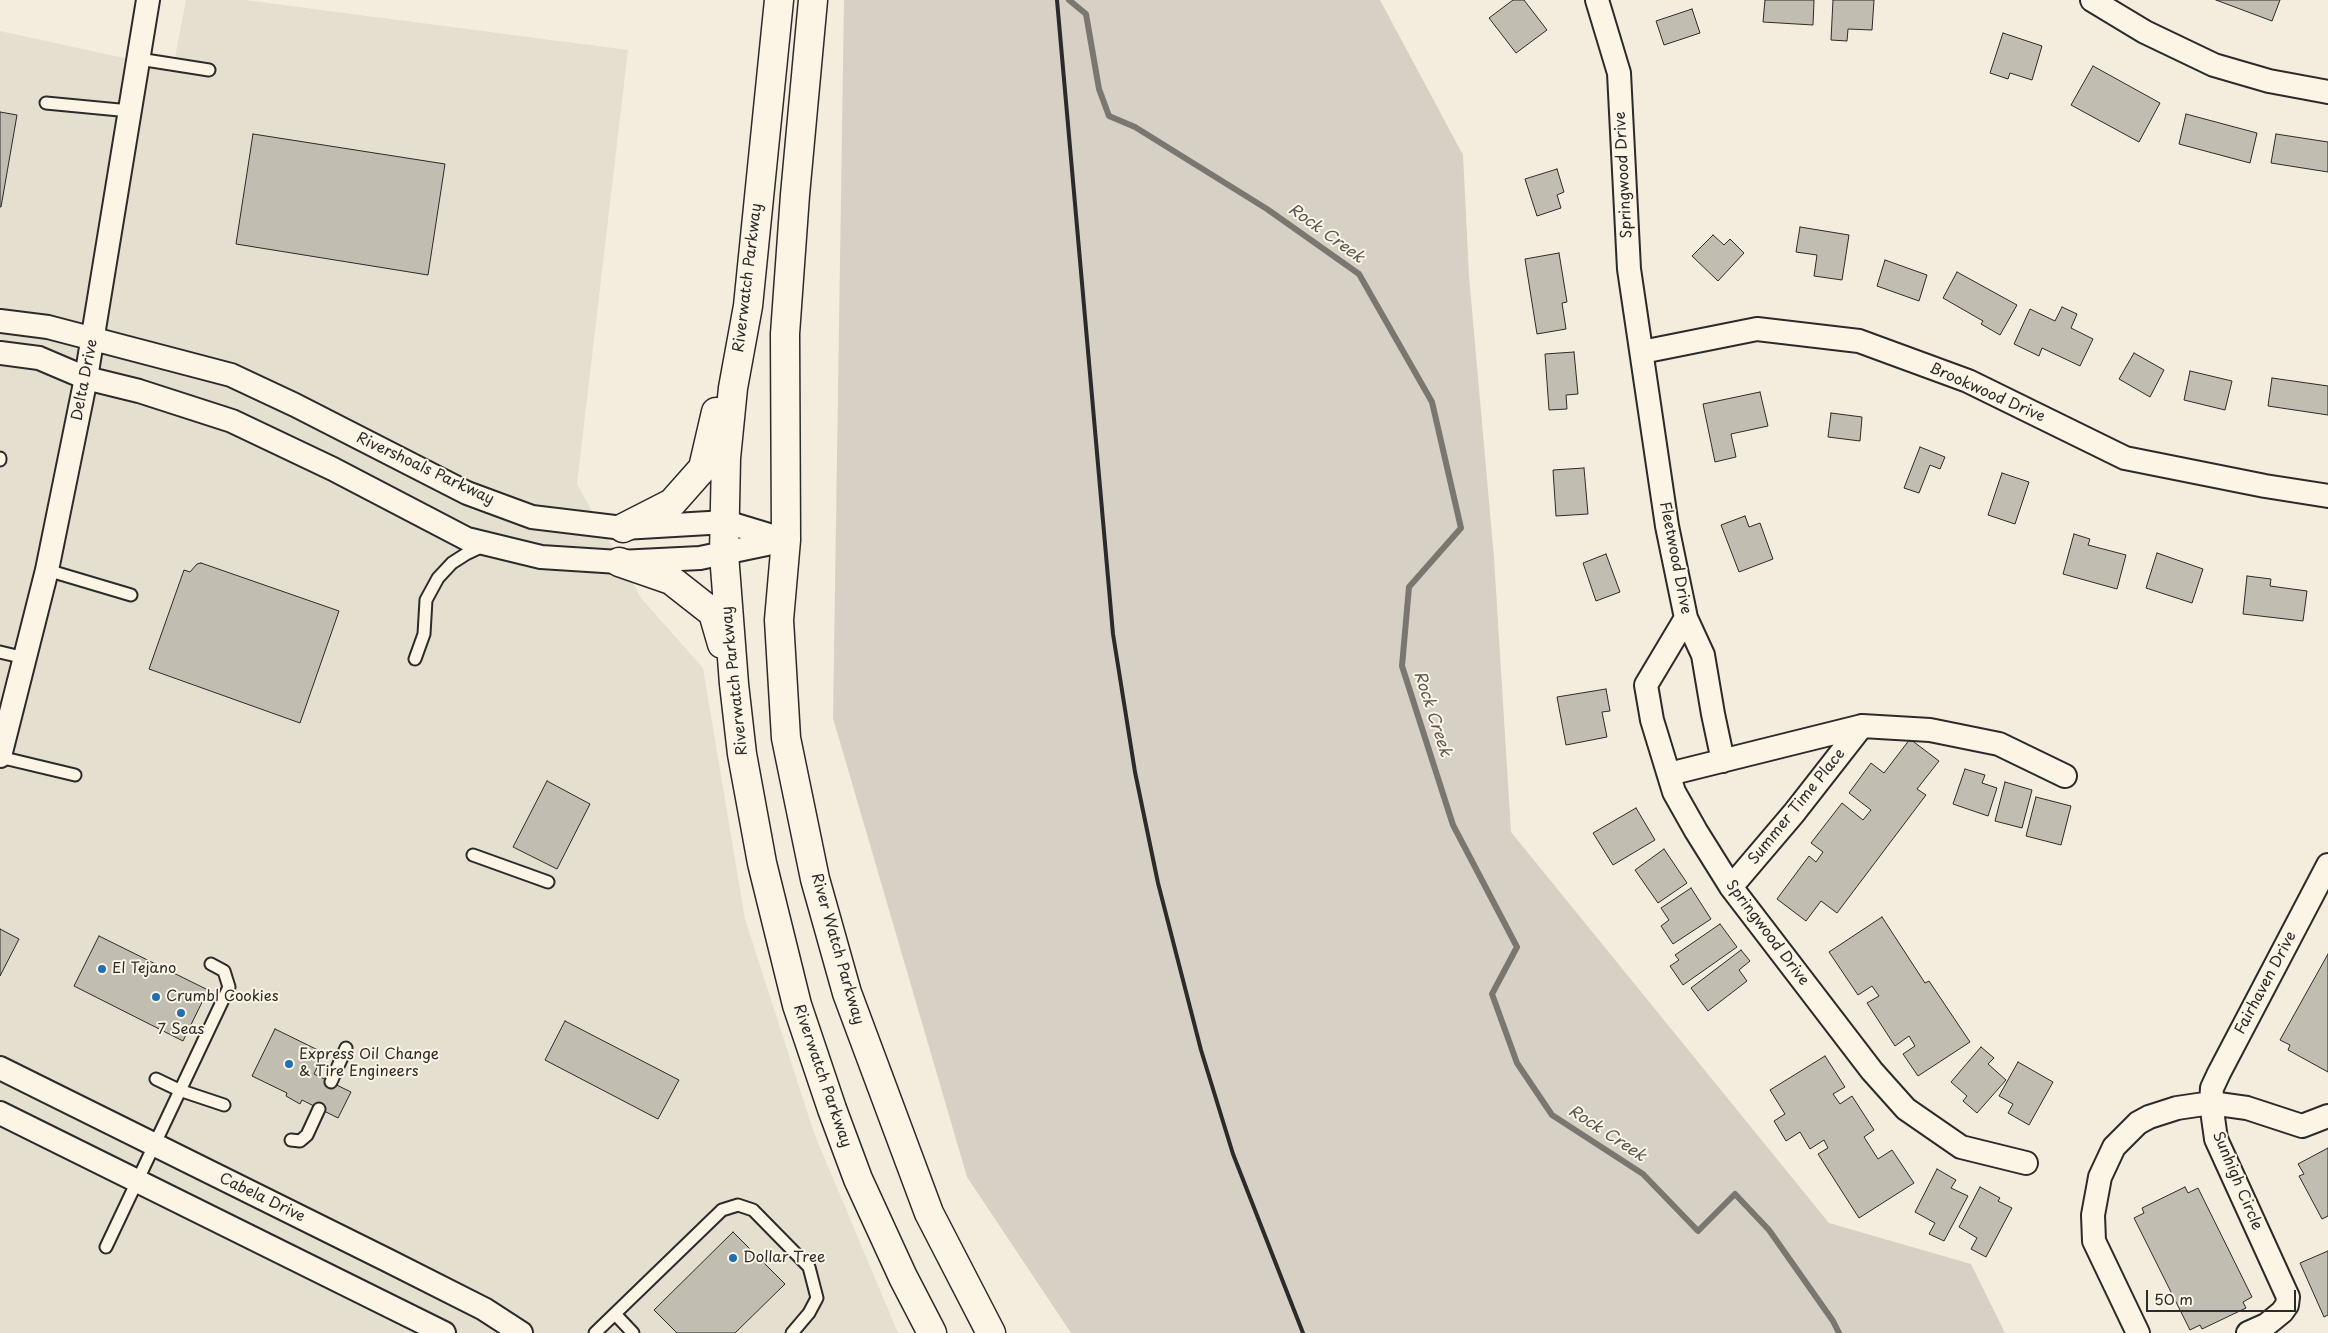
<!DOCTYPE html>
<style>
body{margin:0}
#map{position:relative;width:2328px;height:1333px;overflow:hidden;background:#f4edde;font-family:"Playpen Sans",sans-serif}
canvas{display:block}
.scale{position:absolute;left:2146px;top:1290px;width:150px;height:22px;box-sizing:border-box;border:2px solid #2b2b2b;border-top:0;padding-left:6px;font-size:15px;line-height:18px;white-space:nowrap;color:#2b2b2b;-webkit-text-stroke:4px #fcf5e5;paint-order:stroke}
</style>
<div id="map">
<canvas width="2328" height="1333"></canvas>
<div class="scale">50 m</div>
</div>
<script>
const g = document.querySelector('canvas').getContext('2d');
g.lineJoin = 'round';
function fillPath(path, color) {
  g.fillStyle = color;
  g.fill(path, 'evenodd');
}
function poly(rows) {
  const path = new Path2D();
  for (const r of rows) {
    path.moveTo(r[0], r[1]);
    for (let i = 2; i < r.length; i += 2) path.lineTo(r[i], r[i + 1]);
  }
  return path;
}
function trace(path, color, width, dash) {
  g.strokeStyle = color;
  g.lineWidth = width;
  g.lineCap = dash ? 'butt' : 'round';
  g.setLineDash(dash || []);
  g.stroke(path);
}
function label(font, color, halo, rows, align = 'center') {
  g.font = font + ' "Playpen Sans",sans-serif';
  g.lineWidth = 4;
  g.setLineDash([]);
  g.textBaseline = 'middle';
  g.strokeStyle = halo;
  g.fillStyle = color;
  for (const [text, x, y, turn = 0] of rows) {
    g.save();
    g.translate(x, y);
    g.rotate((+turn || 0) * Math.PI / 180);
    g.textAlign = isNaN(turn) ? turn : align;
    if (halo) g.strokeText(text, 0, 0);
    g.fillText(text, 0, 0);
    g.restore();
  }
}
const built = poly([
 [186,0,245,0,628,50,577,484,641,598,703,668,745,919,814,1133,898,1333,0,1333,0,31,124,58,172,73]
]);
const green = poly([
 [844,0,1380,0,1463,155,1469,276,1494,558,1511,832,1829,1223,1971,1264,2005,1333,1071,1333,967,1177,833,718]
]);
const stream = poly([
 [1069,0,1086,14,1099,89,1109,116,1135,127,1267,209,1359,274,1432,402,1461,528,1409,587,1402,666,1453,825,1517,947,1492,994,1517,1063,1552,1115,1643,1174,1698,1231,1735,1194,1769,1230,1833,1321,1839,1333]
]);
const building = poly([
 [1513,0,1524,0,1547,30,1516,53,1489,18,1513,0],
 [1765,0,1814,0,1813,25,1763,22,1765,0],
 [1833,0,1874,0,1872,30,1848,29,1847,41,1831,40,1833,0],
 [2216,0,2280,0,2272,21,2216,0],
 [1692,9,1700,33,1664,45,1656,21,1692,9],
 [2003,33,2042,46,2032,80,2010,73,2008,79,1990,73,2003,33],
 [2093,66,2160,103,2139,142,2071,105,2093,66],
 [0,112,17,115,1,207,0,207,0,112],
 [2186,114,2257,133,2250,163,2179,144,2186,114],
 [253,134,445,164,428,275,236,244,253,134],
 [2276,134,2328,142,2328,172,2271,163,2276,134],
 [1557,169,1564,192,1557,195,1561,208,1537,216,1525,179,1557,169],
 [1800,227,1849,235,1842,280,1814,276,1817,255,1796,252,1800,227],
 [1713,235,1724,245,1730,239,1744,253,1718,281,1692,256,1713,235],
 [1559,253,1567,302,1562,303,1566,329,1537,334,1525,259,1559,253],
 [1885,260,1927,275,1919,301,1877,286,1885,260],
 [1957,272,2017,305,2000,335,1981,324,1983,321,1943,298,1957,272],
 [2062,307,2077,314,2071,328,2093,339,2080,366,2042,348,2039,356,2014,344,2030,309,2055,321,2062,307],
 [1574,352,1578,394,1566,395,1567,409,1549,410,1545,354,1574,352],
 [2134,353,2164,370,2150,397,2119,379,2134,353],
 [2190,371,2232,381,2225,410,2184,400,2190,371],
 [2272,378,2328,386,2328,415,2268,406,2272,378],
 [1760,392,1768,426,1731,434,1736,457,1715,462,1703,404,1760,392],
 [1831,413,1862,417,1860,441,1828,437,1831,413],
 [1920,447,1945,457,1940,469,1930,465,1919,493,1904,488,1920,447],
 [1584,468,1588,514,1556,516,1553,470,1584,468],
 [2002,473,2029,482,2015,524,1988,515,2002,473],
 [1745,516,1749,527,1760,523,1773,559,1739,572,1721,525,1745,516],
 [2074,534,2090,539,2088,545,2126,555,2117,589,2063,574,2074,534],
 [2157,553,2203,569,2192,603,2146,588,2157,553],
 [1606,554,1620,592,1596,601,1583,563,1606,554],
 [201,563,339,611,300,723,149,669,184,570,190,572,197,564,201,563],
 [2247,576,2271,579,2270,586,2307,591,2303,621,2243,614,2247,576],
 [1606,689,1610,711,1602,712,1607,737,1566,745,1557,697,1606,689],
 [1910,739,1939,761,1917,789,1926,795,1837,913,1821,901,1806,921,1777,899,1809,856,1816,862,1823,852,1811,843,1842,803,1863,820,1871,810,1849,793,1871,763,1884,773,1910,739],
 [1965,769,1985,775,1982,783,1997,788,1988,816,1953,804,1965,769],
 [547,781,590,804,557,869,513,847,547,781],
 [2005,782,2032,790,2022,828,1995,821,2005,782],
 [2036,797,2071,806,2061,845,2026,836,2036,797],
 [1636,808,1655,840,1613,865,1593,833,1636,808],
 [1664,849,1687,883,1658,903,1635,870,1664,849],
 [1691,888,1711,919,1673,944,1661,926,1669,920,1661,908,1691,888],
 [1882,917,1925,983,1929,981,1970,1042,1918,1076,1903,1054,1915,1046,1909,1036,1895,1046,1867,1003,1879,996,1872,986,1858,995,1829,952,1882,917],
 [1720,924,1737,947,1683,985,1670,966,1679,960,1675,955,1720,924],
 [0,929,19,939,0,976,0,929],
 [99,936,208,990,183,1041,74,986,99,936],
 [1741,950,1750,961,1739,970,1747,981,1708,1011,1691,988,1741,950],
 [2328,954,2328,1072,2288,1050,2290,1045,2280,1040,2328,954],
 [565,1021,679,1080,658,1119,545,1060,565,1021],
 [275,1029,324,1053,314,1074,351,1092,338,1118,302,1100,300,1104,286,1096,287,1093,252,1076,275,1029],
 [1981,1047,1994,1058,1988,1064,2006,1080,1977,1113,1963,1101,1967,1096,1951,1082,1981,1047],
 [1825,1056,1845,1087,1833,1094,1840,1104,1852,1096,1874,1130,1864,1137,1878,1159,1892,1150,1914,1183,1859,1218,1818,1154,1828,1148,1824,1140,1810,1149,1800,1132,1786,1141,1774,1121,1785,1114,1770,1090,1825,1056],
 [2018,1062,2053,1082,2029,1125,2008,1113,2013,1104,1999,1096,2018,1062],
 [2328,1148,2328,1216,2322,1219,2299,1176,2304,1174,2298,1164,2328,1148],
 [1937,1169,1956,1180,1951,1188,1968,1196,1944,1241,1929,1234,1935,1223,1915,1212,1937,1169],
 [1980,1187,2000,1198,1998,1201,2012,1208,1986,1257,1971,1249,1977,1238,1959,1227,1980,1187],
 [2185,1187,2188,1193,2198,1188,2252,1297,2243,1302,2246,1308,2202,1329,2200,1325,2190,1330,2134,1218,2144,1213,2142,1208,2185,1187],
 [733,1232,785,1284,735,1333,677,1333,654,1310,733,1232],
 [2328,1251,2328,1315,2324,1317,2300,1263,2328,1251]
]);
const lane = poly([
 [139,59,209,70],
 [46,103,130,111],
 [0,458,0,460],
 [47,570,131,595],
 [0,652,25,658],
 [415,659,424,634,426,600,438,578,452,563,466,554,485,545],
 [0,757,75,775],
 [473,855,548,882],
 [156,1079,179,1090,224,1105],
 [331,1082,346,1048],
 [291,1140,300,1141,307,1135,319,1109],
 [106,1247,229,987,224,971,211,964],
 [615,1314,633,1333],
 [595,1333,722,1210,738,1205,753,1210,809,1267,817,1298,809,1313,792,1333]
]);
const street = poly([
 [1597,0,1619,73,1629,269,1667,526,1686,618,1703,655,1713,714,1723,761],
 [2092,0,2145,32,2214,65,2269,81,2328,92],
 [0,321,48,327,231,375,295,405,467,493,532,517,623,528,726,522,782,539],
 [1642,352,1757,329,1859,341,1968,381,2125,458,2265,486,2328,496],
 [0,353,39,358,86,378,139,391,232,421,333,469,467,539,541,557,619,562,700,558,786,540],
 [1686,618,1646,685,1652,720,1674,792,1696,831,1731,887,1872,1071,1906,1109,1961,1147,2026,1163],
 [0,756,47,570,86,378,148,0],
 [1669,774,1862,726,1930,730,1999,744,2065,776],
 [2328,865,2219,1073,2212,1088,2211,1103,2247,1108,2302,1126,2328,1116],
 [1731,887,1794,813,1862,726],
 [0,1068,389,1261,484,1309,521,1333],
 [0,1113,444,1333],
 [2138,1333,2094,1241,2093,1215,2100,1177,2114,1147,2138,1123,2149,1117,2177,1108,2211,1103,2216,1139,2288,1297,2287,1305,2282,1312,2266,1325,2248,1333]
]);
const primary = poly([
 [779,0,748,306,733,388,726,458,724,554,734,684,742,754,762,863,797,1005,832,1109,858,1179,903,1277,932,1333],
 [813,0,795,195,785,334,786,540,779,620,786,738,815,879,847,993,929,1213,991,1333],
 [623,528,672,503,703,468,716,412],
 [619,562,671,580,713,613,722,644]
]);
const rail = poly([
 [1057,0,1113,634,1135,772,1158,883,1201,1050,1233,1154,1303,1333]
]);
const markers = [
 [102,969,5,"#1f6fb2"],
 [156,997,5,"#1f6fb2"],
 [181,1013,5,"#1f6fb2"],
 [289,1064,5,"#1f6fb2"],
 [733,1258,5,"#1f6fb2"]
];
const streetNames = [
 ["Springwood Drive",1624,175,-93],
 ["Riverwatch Parkway",748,278,-83],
 ["Delta Drive",85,380,-79],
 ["Brookwood Drive",1987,393,24],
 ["Rivershoals Parkway",425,469,25],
 ["Fleetwood Drive",1675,558,79],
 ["Riverwatch Parkway",735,681,-96],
 ["Summer Time Place",1797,807,-51],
 ["Springwood Drive",1767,933,53],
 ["River Watch Parkway",837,949,74],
 ["Fairhaven Drive",2266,983,-62],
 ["Riverwatch Parkway",822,1076,71],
 ["Sunhigh Circle",2237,1181,67],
 ["Cabela Drive",262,1198,26]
];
const poiNames = [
 ["El Tejano",112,969],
 ["Crumbl Cookies",166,997],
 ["7 Seas",181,1030,"center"],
 ["Express Oil Change",299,1055],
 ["& Tire Engineers",299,1072],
 ["Dollar Tree",743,1258]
];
const waterNames = [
 ["Rock Creek",1326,234,36],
 ["Rock Creek",1432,714,72],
 ["Rock Creek",1607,1134,33]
];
fillPath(built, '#e5dfd0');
fillPath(green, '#d6d1c4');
trace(stream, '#7a7771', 6);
fillPath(building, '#c2bdb1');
trace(building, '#2b2b2b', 1);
trace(lane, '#2b2b2b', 15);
trace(street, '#2b2b2b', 26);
trace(primary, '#2b2b2b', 31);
trace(lane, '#fcf5e5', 11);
trace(street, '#fcf5e5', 22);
trace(primary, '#fcf5e5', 28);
trace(rail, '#2b2b2b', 4);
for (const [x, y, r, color] of markers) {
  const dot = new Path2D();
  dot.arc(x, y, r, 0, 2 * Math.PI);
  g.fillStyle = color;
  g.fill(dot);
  trace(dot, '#fcf5e5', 2);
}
label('15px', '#2b2b2b', '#fcf5e5', streetNames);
label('15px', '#2b2b2b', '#fcf5e5', poiNames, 'left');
label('italic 16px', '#595754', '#fcf5e5', waterNames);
</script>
